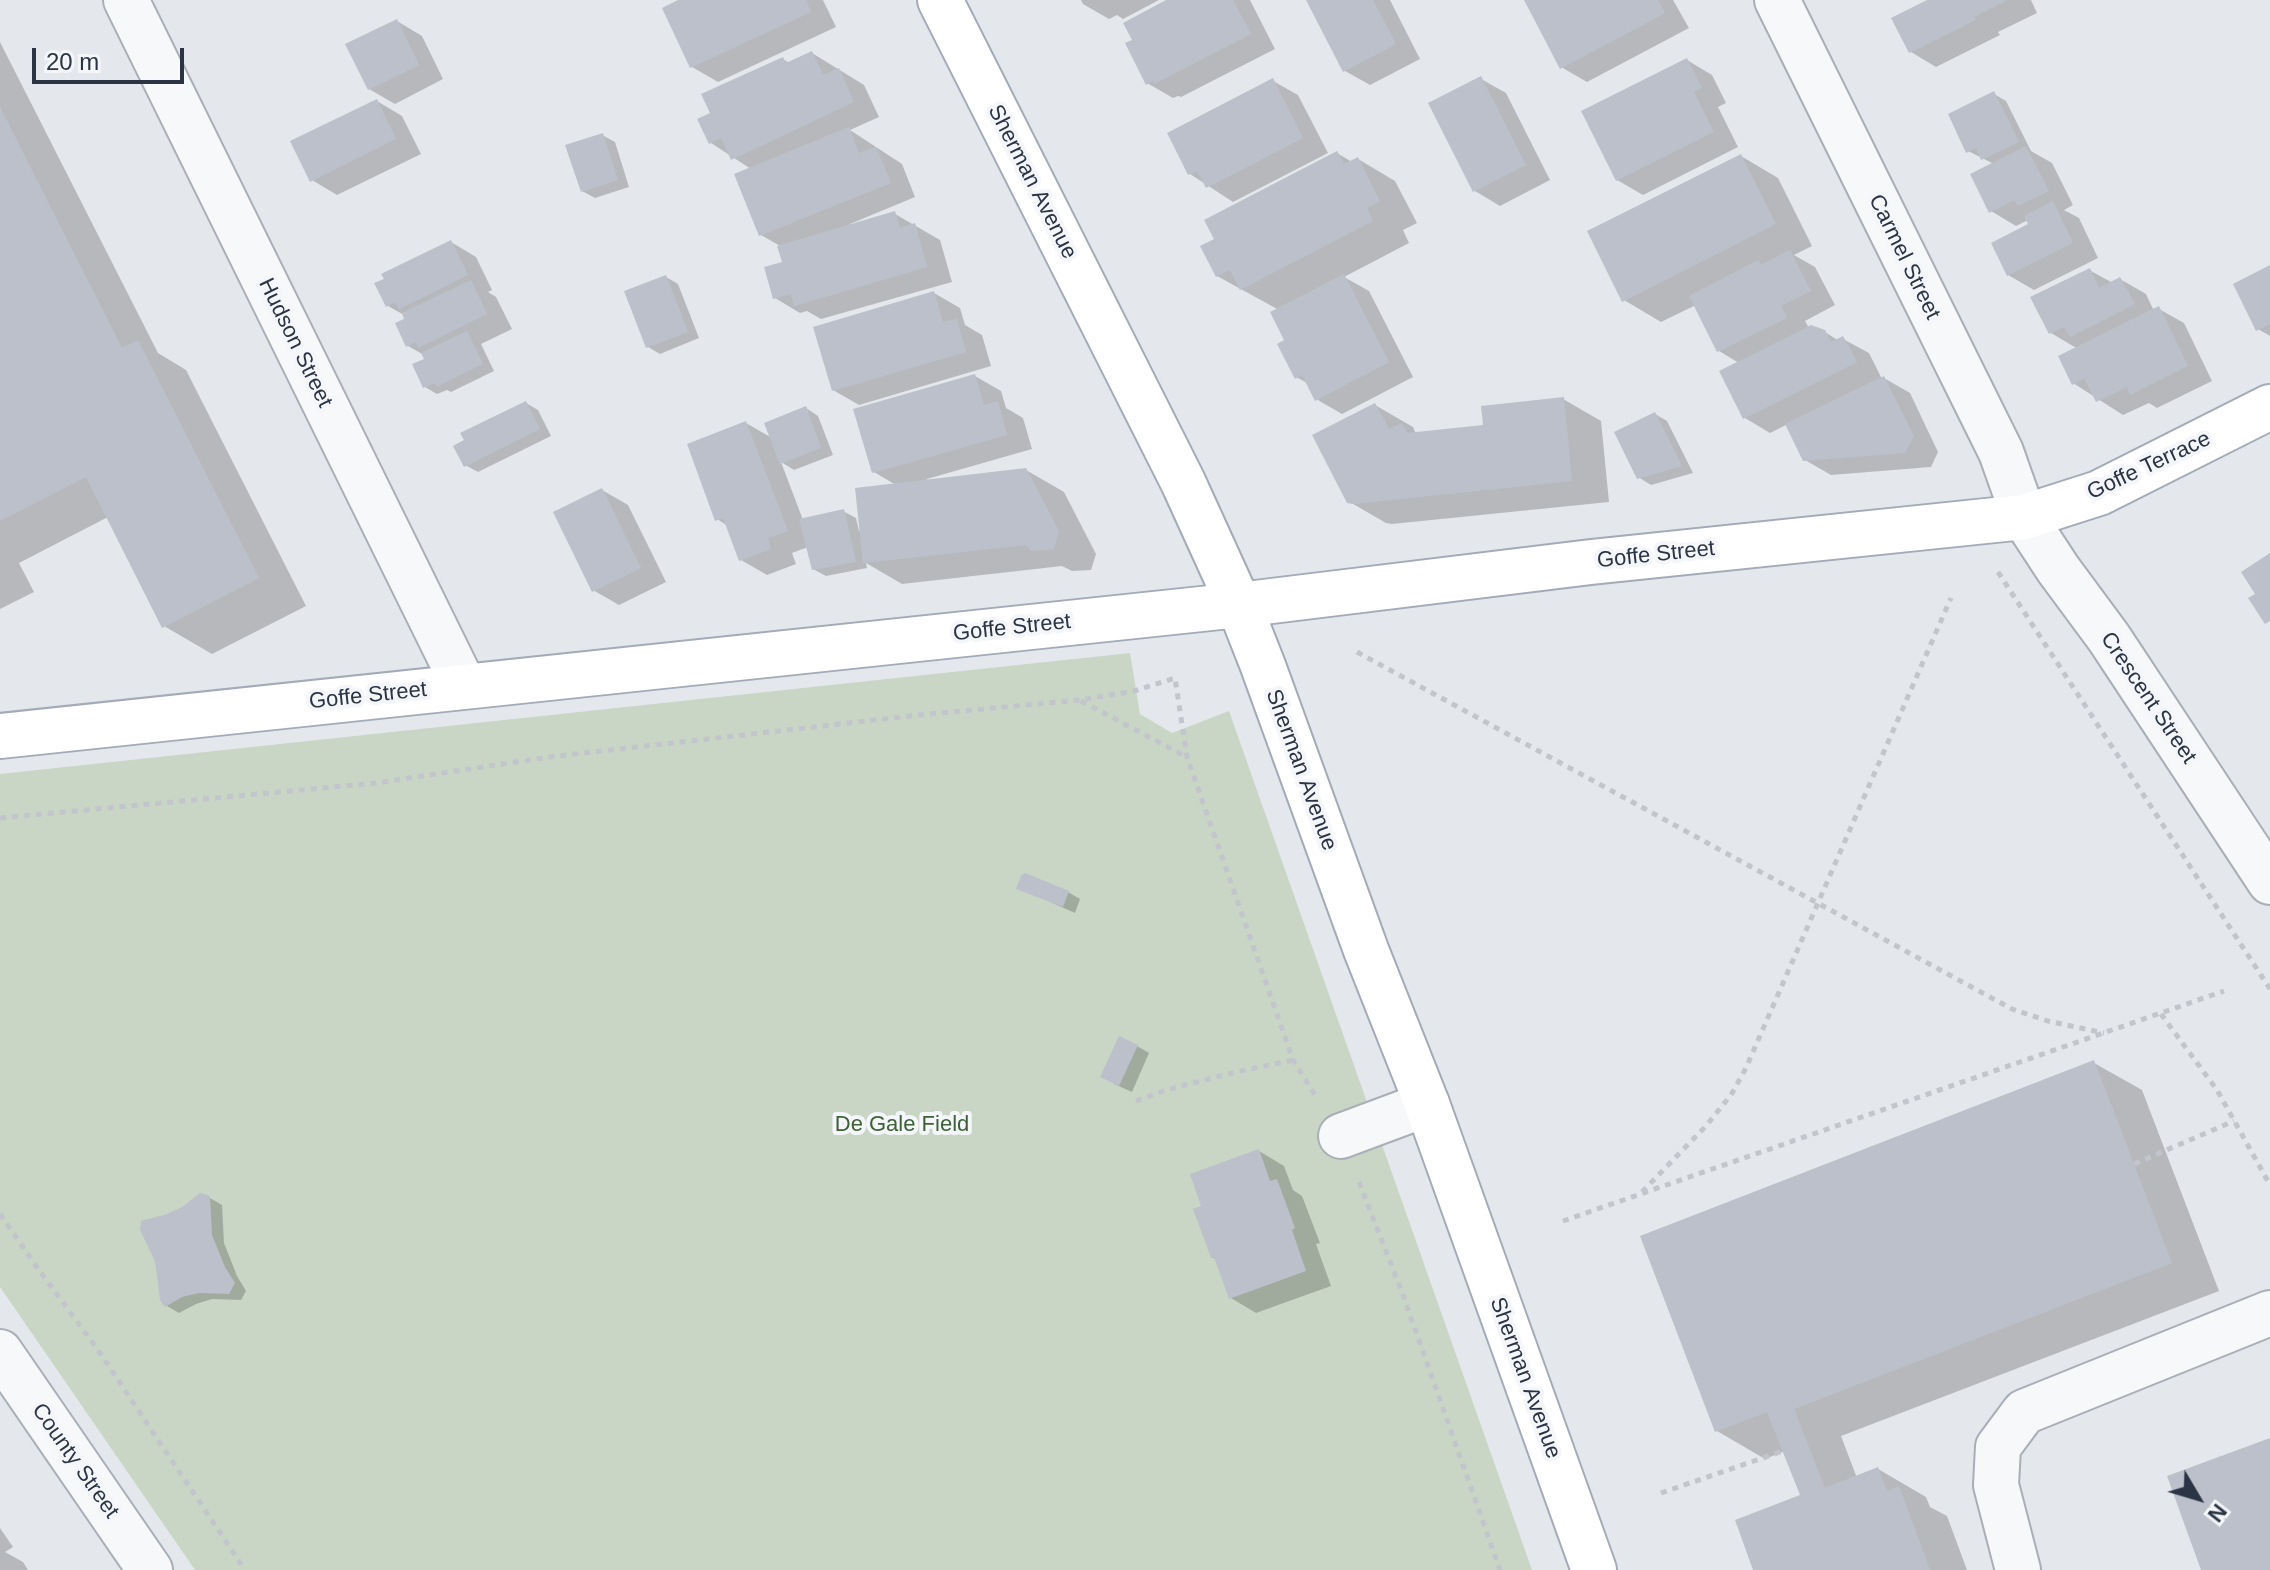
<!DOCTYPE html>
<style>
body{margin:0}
#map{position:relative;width:2270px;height:1570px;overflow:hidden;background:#e4e7ec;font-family:Helvetica,sans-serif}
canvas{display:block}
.north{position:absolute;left:2158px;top:1458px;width:80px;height:80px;-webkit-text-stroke:6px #f4f6f9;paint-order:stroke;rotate:128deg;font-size:22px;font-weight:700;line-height:32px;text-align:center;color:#2b3445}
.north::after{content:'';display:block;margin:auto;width:28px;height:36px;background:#2b3445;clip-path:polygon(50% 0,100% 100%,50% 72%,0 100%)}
.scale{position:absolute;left:32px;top:48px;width:152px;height:36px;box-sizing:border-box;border:4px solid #2b3445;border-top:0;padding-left:10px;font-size:24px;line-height:28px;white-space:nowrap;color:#2b3445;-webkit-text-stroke:6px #f4f6f9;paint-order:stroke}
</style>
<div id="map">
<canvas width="2270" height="1570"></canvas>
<div class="north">N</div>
<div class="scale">20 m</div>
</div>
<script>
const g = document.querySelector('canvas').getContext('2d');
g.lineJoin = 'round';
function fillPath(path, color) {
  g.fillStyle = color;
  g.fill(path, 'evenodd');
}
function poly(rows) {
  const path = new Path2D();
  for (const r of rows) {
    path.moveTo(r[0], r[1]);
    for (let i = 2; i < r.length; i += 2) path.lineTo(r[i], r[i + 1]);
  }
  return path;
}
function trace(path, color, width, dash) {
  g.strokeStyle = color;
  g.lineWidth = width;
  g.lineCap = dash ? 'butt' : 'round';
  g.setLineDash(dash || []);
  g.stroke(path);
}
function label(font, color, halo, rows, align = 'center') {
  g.font = font + ' Helvetica,sans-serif';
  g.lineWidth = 8;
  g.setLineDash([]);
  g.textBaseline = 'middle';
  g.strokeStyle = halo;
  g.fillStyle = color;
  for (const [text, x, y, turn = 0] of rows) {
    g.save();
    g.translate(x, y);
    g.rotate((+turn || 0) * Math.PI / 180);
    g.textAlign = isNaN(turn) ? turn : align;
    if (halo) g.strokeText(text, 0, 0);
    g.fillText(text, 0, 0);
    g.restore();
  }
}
const green = poly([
 [1130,653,1140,714,1172,733,1229,711,1532,1570,195,1570,0,1287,0,774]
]);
const shadow = poly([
 [683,0,823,0,836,27,718,82,692,67],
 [1081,0,1159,0,1123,19,1117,15,1109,19,1083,4],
 [1170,0,1250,0,1275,49,1181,97,1178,96,1173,98,1147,83,1134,41],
 [1308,0,1390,0,1420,59,1370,85,1345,71],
 [1526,0,1673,0,1689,28,1587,82,1561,67],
 [1932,0,2031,0,2037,13,1998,32,2000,35,1936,67,1911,52],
 [397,21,422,36,443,79,395,104,369,89],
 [0,42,158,353,186,370,306,606,212,654,164,626,108,517,19,563,34,592,0,609],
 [812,53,864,85,879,117,850,130,902,164,915,197,850,224,851,226,895,214,940,240,952,282,821,319,807,311,800,313,775,298,784,264,782,247,761,235,751,169,711,143,713,114,783,59,791,64],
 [1687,60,1712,75,1726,103,1718,107,1738,147,1643,195,1617,180],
 [1481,79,1506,93,1550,180,1500,206,1475,191,1430,104],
 [1273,81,1298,95,1328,153,1233,202,1190,174],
 [1994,94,2006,101,2031,151,2052,163,2073,205,2064,210,2079,218,2098,258,2034,290,2008,275,2031,225,2028,220,2016,226,1991,211,1994,164,1968,151],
 [377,101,402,116,421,154,337,195,312,180],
 [602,135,615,142,629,187,595,198,582,191],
 [1337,153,1352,162,1358,159,1395,181,1417,223,1403,230,1409,243,1344,277,1369,291,1413,377,1342,414,1316,399,1309,384,1296,377,1279,310,1217,276,1217,240],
 [1741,156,1778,178,1812,246,1794,255,1815,267,1835,305,1805,321,1809,328,1825,332,1839,341,1843,339,1869,353,1882,379,1884,378,1910,393,1938,452,1931,467,1831,475,1805,460,1788,424,1770,433,1745,418,1739,363,1719,351,1696,305,1661,322,1624,300],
 [451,242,476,257,492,290,488,292,496,297,512,329,481,344,494,371,451,392,447,390,437,394,425,387,427,360,424,355,408,346,407,320,404,315,388,306],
 [2270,267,2270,336,2258,329],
 [2089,270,2113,283,2120,279,2146,294,2154,311,2159,309,2184,323,2212,381,2157,408,2149,403,2123,415,2073,383,2078,349,2051,333],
 [666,277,678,284,699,338,660,354,648,347],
 [934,293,960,308,965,325,982,335,991,366,859,405,833,390],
 [975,376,1001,391,1006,408,1023,418,1032,449,927,479,927,481,1026,470,1064,492,1096,554,1091,570,1072,571,1062,566,902,584,866,563,867,568,826,576,813,569,808,547,792,553,796,564,767,575,741,560,728,526,717,519,746,423,772,438,806,408,818,416,833,455,794,470,781,462,803,520,843,511,856,518,859,531,861,530,896,485,874,472],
 [1563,399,1601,421,1609,502,1392,524,1386,523,1348,501,1375,405,1413,427,1416,434,1485,427],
 [526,403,538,410,551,436,478,472,465,465,467,441],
 [1655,414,1667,421,1693,473,1651,485,1638,477],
 [602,490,628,505,666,582,619,605,593,590],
 [1019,888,1068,892,1080,899,1075,913],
 [1137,1046,1149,1053,1132,1092,1114,1084],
 [2094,1063,2142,1090,2219,1291,1841,1436,1857,1478,1878,1469,1926,1497,1930,1507,1947,1516,1967,1570,1756,1570,1802,1496,1785,1451,1765,1459,1717,1431],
 [1259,1151,1284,1166,1293,1190,1302,1196,1320,1243,1316,1244,1331,1286,1256,1313,1231,1298,1217,1260,1212,1257,1204,1207],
 [210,1198,222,1205,224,1243,237,1276,246,1291,241,1300,212,1299,196,1304,179,1313,167,1306],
 [0,1528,13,1547,5,1552,23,1562,28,1570,0,1570]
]);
const building = poly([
 [678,0,806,0,811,12,690,68,662,8],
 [1166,0,1233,0,1251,34,1154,84,1153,81,1146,85,1125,43,1132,40,1123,23],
 [1306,0,1373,0,1396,44,1343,72],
 [1524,0,1658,0,1665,13,1560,69],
 [1927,0,2008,0,1974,17,1976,20,1909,53,1891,18],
 [397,19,419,65,368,90,345,44],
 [812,51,823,75,839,68,854,102,731,160,721,138,709,144,697,119,710,113,701,94,783,57,786,63],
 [1687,58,1702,88,1694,92,1714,132,1616,181,1581,111],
 [1481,76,1526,165,1473,192,1428,103],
 [1273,78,1303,138,1206,188,1197,171,1188,175,1167,133],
 [1994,91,2019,142,1981,160,1976,148,1966,153,1948,114],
 [377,99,396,139,310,182,290,141],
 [0,107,122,348,138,340,259,578,162,628,86,477,0,521],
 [849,127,859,153,876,147,891,183,759,236,734,174],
 [603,133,618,180,581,192,565,145],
 [2026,146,2049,191,2018,206,2014,200,1989,213,1970,174],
 [1337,151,1344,164,1358,157,1380,201,1367,208,1373,221,1240,290,1230,270,1216,277,1200,246,1214,239,1204,220],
 [1741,154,1776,224,1622,302,1587,231],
 [2053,201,2073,243,2007,276,1991,243,2028,224,2024,216],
 [895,211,900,228,915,223,927,267,794,306,791,294,773,299,764,267,782,262,777,246],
 [451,240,468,275,399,309,395,302,386,307,374,283,384,279,381,274],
 [1790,250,1811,291,1781,306,1787,318,1717,352,1689,296,1758,260,1761,265],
 [2270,265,2270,324,2256,331,2233,284],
 [2090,268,2099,288,2120,277,2135,304,2070,337,2064,327,2049,334,2030,297],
 [1344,274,1389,362,1315,401,1302,375,1295,379,1277,344,1284,340,1270,312],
 [666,275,688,332,646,348,624,291],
 [471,280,487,314,418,348,416,342,406,347,395,323,404,319,402,313],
 [934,291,943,322,957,319,966,352,832,391,813,327],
 [2159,306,2188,366,2130,395,2127,387,2096,402,2084,378,2072,385,2058,356],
 [1811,325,1825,330,1831,342,1843,336,1857,362,1743,419,1719,371],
 [467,331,483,364,437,387,435,383,423,388,412,364,424,359,421,353],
 [975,374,984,405,998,401,1007,435,872,473,853,409],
 [1884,376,1914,436,1905,453,1803,461,1785,424],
 [1564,397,1572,481,1353,504,1347,503,1312,435,1375,403,1389,429,1402,423,1407,433,1483,425,1481,406],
 [526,401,540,429,464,467,453,446,464,440,460,433],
 [806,406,821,448,780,464,764,423],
 [1655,412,1682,466,1637,479,1614,432],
 [746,421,788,531,768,538,771,549,739,561,723,518,715,521,687,444],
 [1026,468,1059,531,1054,549,1032,551,1026,545,863,563,855,488],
 [602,488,641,568,592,592,553,512],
 [844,509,856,562,812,570,799,519],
 [2270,553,2270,621,2265,624,2248,598,2255,594,2241,572],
 [1025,873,1069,891,1063,907,1016,889,1021,876],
 [1119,1036,1138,1045,1119,1086,1100,1077],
 [2094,1060,2172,1263,1794,1409,1825,1488,1878,1467,1887,1491,1899,1486,1930,1570,1753,1570,1735,1520,1800,1495,1767,1412,1715,1432,1640,1236],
 [1259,1149,1270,1181,1277,1179,1295,1228,1292,1230,1306,1271,1229,1299,1214,1257,1211,1258,1193,1209,1201,1206,1190,1174],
 [200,1193,210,1196,212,1235,225,1267,235,1283,229,1294,199,1293,182,1297,165,1307,160,1300,155,1261,140,1230,141,1221,164,1215,182,1207],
 [2270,1438,2270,1570,2201,1570,2167,1476]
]);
const path = poly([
 [1998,572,2270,989],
 [1357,652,2012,1009,2048,1021,2104,1033],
 [1081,701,1187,757],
 [0,818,376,783,549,757,919,715,1080,700,1134,691,1175,678,1187,757,1293,1060,1317,1098],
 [2161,1014,2217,1090,2270,1185],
 [1136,1101,1166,1090,1232,1073,1293,1060],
 [2134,1164,2234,1121],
 [1359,1182,1403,1295,1500,1570],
 [1642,1192,1705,1127,1731,1095,1746,1068,1951,598],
 [0,1214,36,1266,98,1350,245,1570],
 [1563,1221,2224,991],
 [1661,1493,1783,1451]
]);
const minor = poly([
 [126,0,464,686],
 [1777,0,2001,452,2024,517,2058,569,2109,638,2270,882],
 [1341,1136,1427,1104],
 [0,1352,150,1570],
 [2018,1570,1996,1485,1998,1447,2024,1412,2270,1313]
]);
const major = poly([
 [940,0,1183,482,1239,605,1263,666,1366,950,1427,1104,1594,1570],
 [0,736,1239,605,1591,562,2024,517,2099,493,2270,407]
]);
const streetNames = [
 ["Sherman Avenue",1032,182,63],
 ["Carmel Street",1904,257,64],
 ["Hudson Street",295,343,64],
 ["Goffe Terrace",2149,466,-25],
 ["Goffe Street",1656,555,-6],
 ["Goffe Street",1012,628,-6],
 ["Goffe Street",368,696,-6],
 ["Crescent Street",2148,698,56],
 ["Sherman Avenue",1301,770,70],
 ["Sherman Avenue",1525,1378,70],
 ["County Street",75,1461,55]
];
const parkNames = [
 ["De Gale Field",902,1125]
];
fillPath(green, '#c9d6c5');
fillPath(shadow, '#0003');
fillPath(building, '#bbc0ca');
trace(minor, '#a9aeb7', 48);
trace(major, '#a3abb8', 48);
trace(path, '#c2c5cb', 5, [6, 6]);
trace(minor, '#f7f8fa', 44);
trace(major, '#fff', 44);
label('22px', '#2b3445', '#f4f6f9', streetNames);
label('22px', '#3f6138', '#f4f6f9', parkNames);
</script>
